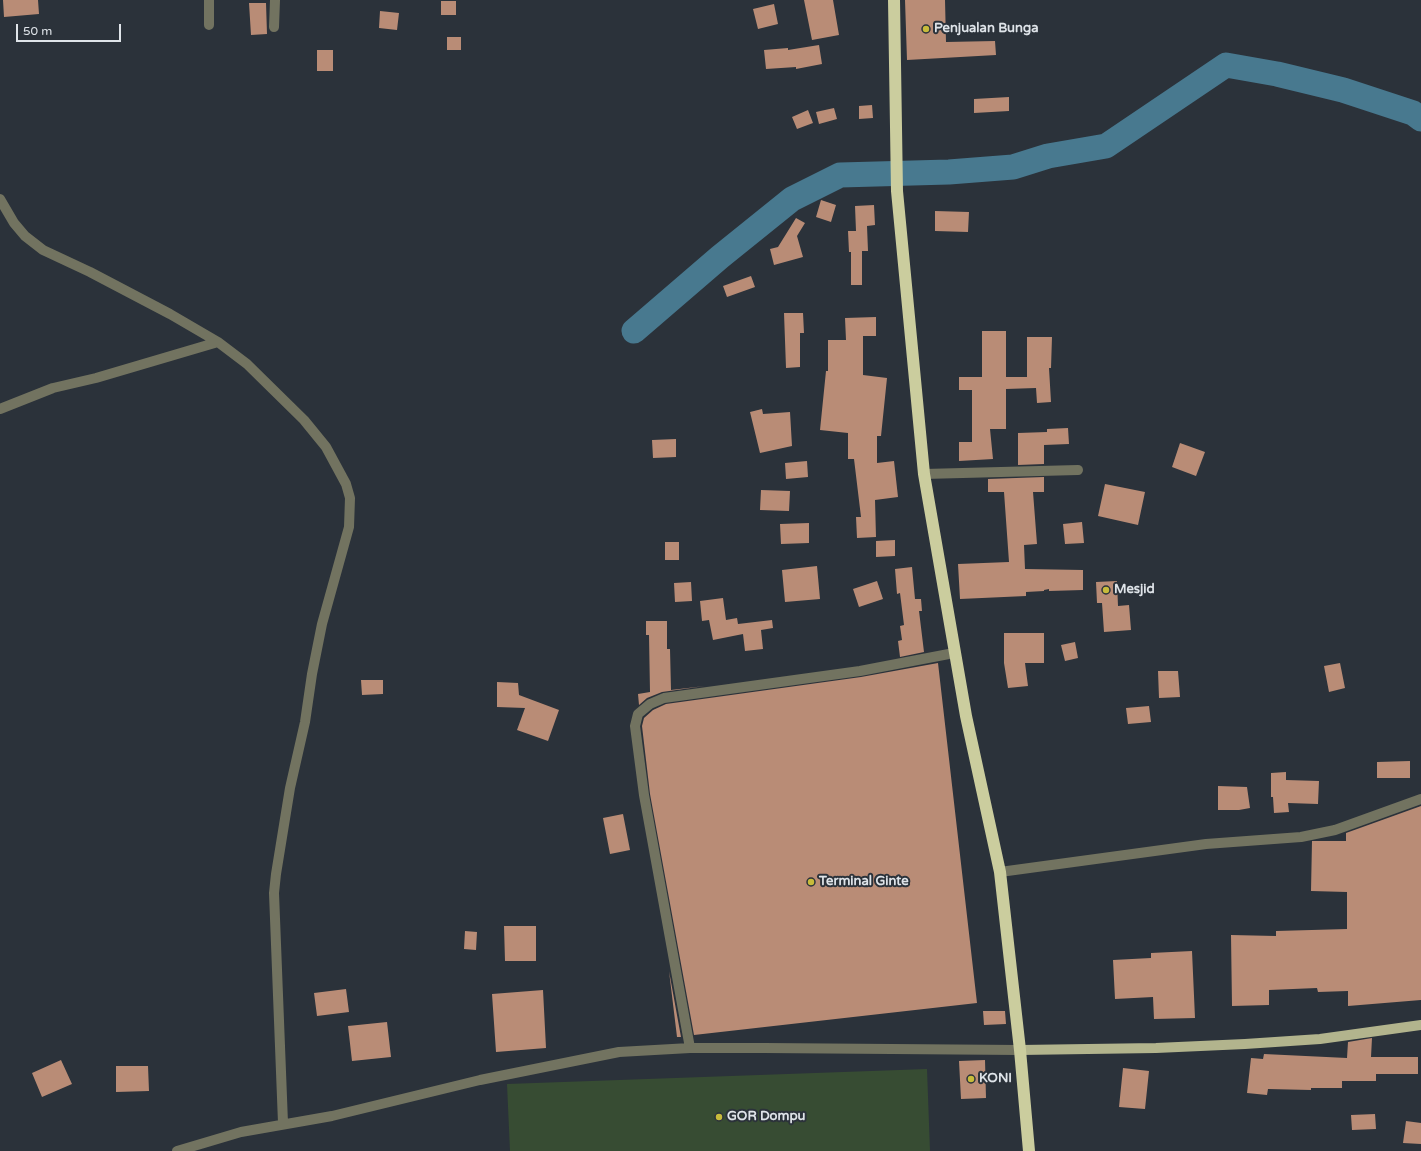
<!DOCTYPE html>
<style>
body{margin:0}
#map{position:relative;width:1421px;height:1151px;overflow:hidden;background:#2b323a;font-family:"Varela Round",sans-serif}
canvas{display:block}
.scale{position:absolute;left:16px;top:24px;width:105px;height:18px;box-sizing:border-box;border:2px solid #dfe4e9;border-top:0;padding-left:5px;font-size:12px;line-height:14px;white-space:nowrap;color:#dfe4e9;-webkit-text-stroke:3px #2b323a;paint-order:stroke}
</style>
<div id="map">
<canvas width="1421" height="1151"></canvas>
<div class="scale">50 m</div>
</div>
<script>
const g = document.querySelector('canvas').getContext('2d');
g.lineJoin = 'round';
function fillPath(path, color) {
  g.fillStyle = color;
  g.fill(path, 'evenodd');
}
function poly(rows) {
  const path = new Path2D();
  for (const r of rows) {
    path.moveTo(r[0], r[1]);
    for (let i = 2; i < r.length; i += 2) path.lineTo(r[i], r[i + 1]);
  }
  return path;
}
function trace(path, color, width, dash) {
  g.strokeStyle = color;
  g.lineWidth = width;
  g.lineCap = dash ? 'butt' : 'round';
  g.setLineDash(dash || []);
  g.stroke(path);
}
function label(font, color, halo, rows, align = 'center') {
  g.font = font + ' "Varela Round",sans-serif';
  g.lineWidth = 4;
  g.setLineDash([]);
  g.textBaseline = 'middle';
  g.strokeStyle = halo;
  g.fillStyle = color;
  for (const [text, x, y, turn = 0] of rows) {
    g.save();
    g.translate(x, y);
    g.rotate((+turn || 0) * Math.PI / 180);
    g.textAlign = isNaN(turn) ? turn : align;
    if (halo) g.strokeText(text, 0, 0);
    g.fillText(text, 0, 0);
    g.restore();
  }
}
const green = poly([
 [927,1069,930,1151,510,1151,507,1084]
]);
const river = poly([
 [634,331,720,257,792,199,840,175,949,172,1013,167,1048,156,1106,146,1226,65,1277,74,1343,90,1413,113,1421,119]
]);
const building = poly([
 [3,0,38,0,39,14,4,17],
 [804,0,833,0,839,35,812,40],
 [905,0,945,0,946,42,995,41,996,55,907,60],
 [441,1,456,1,456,15,441,15],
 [249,3,266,3,267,34,251,35],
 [774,4,778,24,758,29,753,9],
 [380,11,399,13,397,30,379,28],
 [447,37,461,37,461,50,447,50],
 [819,45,822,64,796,69,796,67,766,69,764,50,788,48,788,50],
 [317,50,333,50,333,71,317,71],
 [1009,97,1009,111,974,113,974,99],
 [872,105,873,118,859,119,859,106],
 [834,108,837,119,819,124,816,112],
 [808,110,813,123,797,129,792,117],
 [821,200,836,205,831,222,816,217],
 [874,205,875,225,867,226,868,251,862,251,862,285,851,285,851,252,849,252,848,231,856,231,855,206],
 [935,211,969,212,968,232,935,231],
 [796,218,805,223,797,236,803,257,774,265,770,249,778,247],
 [751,276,755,287,727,297,723,286],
 [784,313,803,313,804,333,800,333,800,367,786,368],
 [876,317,876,336,863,336,863,375,887,378,881,436,877,436,877,463,894,461,898,497,875,500,876,537,857,538,856,517,861,517,854,459,848,459,848,433,820,430,826,371,828,371,828,340,846,340,845,318],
 [982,331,1006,331,1006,377,1027,377,1027,337,1052,337,1051,368,1049,368,1051,402,1037,403,1036,388,1006,389,1006,429,990,429,993,459,959,461,959,442,972,442,972,390,959,390,959,377,982,377],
 [762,409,763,414,790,412,792,446,760,453,750,412],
 [1068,428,1069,444,1044,445,1044,464,1018,465,1018,433,1047,432,1047,429],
 [676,439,676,457,653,458,652,440],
 [1180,443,1205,452,1196,476,1172,467],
 [807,461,808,477,786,479,785,463],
 [1044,477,1044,492,1033,492,1037,544,1024,545,1025,569,1083,570,1083,590,1049,591,1049,589,1044,590,1044,591,1026,592,1026,596,960,599,958,564,1009,562,1004,492,988,492,988,479],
 [1105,484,1145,492,1138,525,1098,516],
 [761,490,790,491,789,511,760,510],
 [1082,522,1084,543,1065,544,1063,524],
 [809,523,809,543,781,544,780,524],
 [895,540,895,556,876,557,876,541],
 [665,542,679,542,679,560,665,560],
 [817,566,820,599,785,602,782,570],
 [912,567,915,599,921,599,922,611,919,611,924,652,900,657,898,641,902,640,900,626,904,625,900,593,897,594,895,569],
 [877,581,883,599,859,607,853,589],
 [1117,581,1118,606,1129,605,1131,630,1104,632,1102,603,1097,603,1096,582],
 [691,582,692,601,675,602,674,583],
 [723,598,726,620,737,618,738,624,772,620,773,628,761,630,763,649,745,651,743,634,713,640,709,620,702,621,700,601],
 [646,621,667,621,667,649,670,649,671,690,705,686,662,692,647,698,639,705,638,694,650,692,649,635,646,635],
 [1004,633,1044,633,1044,663,1025,663,1028,686,1008,688,1004,663],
 [1075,642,1078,658,1065,661,1061,645],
 [938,663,977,1003,694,1035,650,794,642,726,644,718,653,710,666,704,861,677],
 [1340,663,1345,688,1329,692,1324,666],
 [1158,671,1178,671,1180,697,1159,698],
 [361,680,383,680,383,694,362,695],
 [497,682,518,683,519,695,559,710,548,741,517,730,525,708,497,707],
 [1149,706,1151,722,1128,724,1126,708],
 [1410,761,1410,778,1377,778,1377,762],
 [1286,772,1286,780,1319,781,1318,804,1288,803,1289,812,1274,813,1273,797,1271,797,1271,773],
 [1218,786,1247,787,1250,808,1239,810,1218,810],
 [1421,806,1421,1000,1348,1006,1348,991,1318,992,1317,988,1269,990,1269,1005,1232,1006,1231,935,1276,936,1276,931,1347,929,1347,892,1311,891,1312,841,1346,841,1346,833],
 [623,814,630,850,610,854,603,818],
 [504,926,536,926,536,961,505,961],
 [465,931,477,932,476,950,464,949],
 [1192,951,1195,1018,1154,1019,1153,997,1115,999,1113,960,1151,958,1151,953],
 [669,971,681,1037,677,1037],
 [346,989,349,1012,317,1016,314,993],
 [543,990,546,1048,496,1052,492,994],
 [983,1011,1005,1011,1006,1024,984,1025],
 [387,1022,391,1057,352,1061,348,1026],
 [1372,1038,1371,1057,1418,1057,1418,1074,1376,1074,1376,1081,1342,1081,1342,1088,1311,1088,1311,1090,1268,1089,1267,1095,1247,1093,1251,1058,1263,1059,1264,1054,1347,1058,1348,1042],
 [61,1060,72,1084,42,1097,32,1073],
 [985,1060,986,1098,961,1099,959,1061],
 [116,1066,148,1066,149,1091,116,1092],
 [1123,1068,1149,1071,1145,1109,1119,1107],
 [1375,1114,1376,1129,1352,1130,1351,1115],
 [1406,1121,1421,1123,1421,1144,1403,1143]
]);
const minor = poly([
 [209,25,209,0],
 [274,27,275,0],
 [0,199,14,223,25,236,43,250,90,272,170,314,218,342],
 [0,409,53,388,96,378,218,342,247,364,304,420,326,447,346,484,350,498,349,527,322,624,312,674,305,722,290,788,276,874,274,893,283,1123],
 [924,474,1078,470],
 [1000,872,1206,844,1301,837,1335,830,1421,799],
 [690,1048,644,795,635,726,638,714,650,704,664,698,860,671,954,653],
 [177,1151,241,1132,332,1116,480,1080,619,1052,690,1048,764,1048,1020,1050]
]);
const major = poly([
 [1020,1050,1156,1048,1245,1044,1320,1039,1421,1025]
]);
const highway = poly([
 [894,0,897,191,924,474,966,716,1000,872,1020,1050,1029,1151]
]);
const markers = [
 [926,29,4,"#c7bb3b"],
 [1106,590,4,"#c7bb3b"],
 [811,882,4,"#c7bb3b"],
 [971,1079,4,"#c7bb3b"],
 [719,1117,4,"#c7bb3b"]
];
const poiNames = [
 ["Penjualan Bunga",934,29],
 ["Mesjid",1114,590],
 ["Terminal Ginte",819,882],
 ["KONI",979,1079],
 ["GOR Dompu",727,1117]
];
fillPath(green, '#374c33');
trace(river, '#48798f', 25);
fillPath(building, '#b98c76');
trace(minor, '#727360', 10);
trace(major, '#b2b48d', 10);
trace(highway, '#cbcd9e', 12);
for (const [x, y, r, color] of markers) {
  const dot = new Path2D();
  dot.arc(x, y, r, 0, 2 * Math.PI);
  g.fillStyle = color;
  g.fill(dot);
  trace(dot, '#2b323a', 1.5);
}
label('bold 13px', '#dfe4e9', '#2b323a', poiNames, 'left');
</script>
